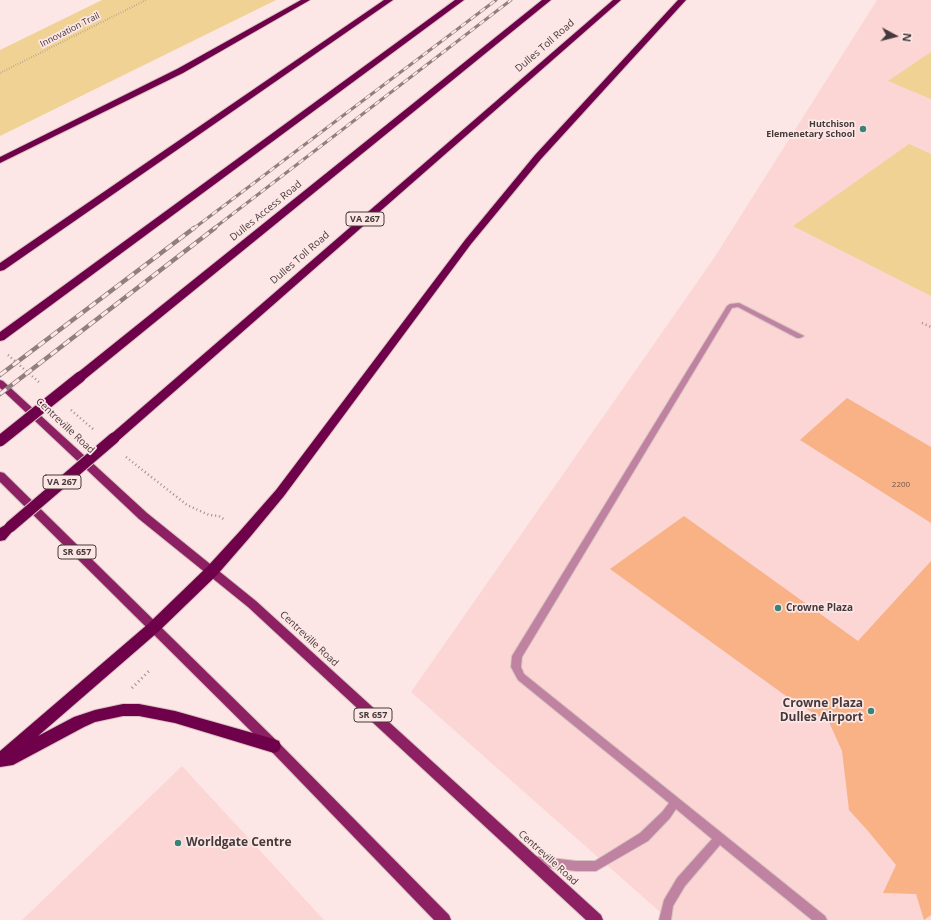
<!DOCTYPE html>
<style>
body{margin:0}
#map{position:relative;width:931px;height:920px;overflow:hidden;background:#fde7e6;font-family:"Open Sans",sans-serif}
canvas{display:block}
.north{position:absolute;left:875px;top:16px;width:40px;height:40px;-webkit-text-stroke:3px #fde7e6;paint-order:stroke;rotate:97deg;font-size:11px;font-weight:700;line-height:16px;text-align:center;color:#453a39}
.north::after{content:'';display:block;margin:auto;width:14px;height:18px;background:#453a39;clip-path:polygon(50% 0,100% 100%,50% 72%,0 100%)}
</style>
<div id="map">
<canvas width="931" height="920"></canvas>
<div class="north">N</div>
</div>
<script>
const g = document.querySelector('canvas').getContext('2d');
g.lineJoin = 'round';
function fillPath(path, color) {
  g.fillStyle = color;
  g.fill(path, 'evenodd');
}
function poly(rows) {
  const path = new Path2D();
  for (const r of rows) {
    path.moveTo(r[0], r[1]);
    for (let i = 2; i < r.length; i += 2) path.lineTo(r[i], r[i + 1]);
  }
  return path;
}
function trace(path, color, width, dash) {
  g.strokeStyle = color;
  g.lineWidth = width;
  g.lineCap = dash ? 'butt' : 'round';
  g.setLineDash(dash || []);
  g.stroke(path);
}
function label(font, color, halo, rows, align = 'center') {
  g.font = font + ' "Open Sans",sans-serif';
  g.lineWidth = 3.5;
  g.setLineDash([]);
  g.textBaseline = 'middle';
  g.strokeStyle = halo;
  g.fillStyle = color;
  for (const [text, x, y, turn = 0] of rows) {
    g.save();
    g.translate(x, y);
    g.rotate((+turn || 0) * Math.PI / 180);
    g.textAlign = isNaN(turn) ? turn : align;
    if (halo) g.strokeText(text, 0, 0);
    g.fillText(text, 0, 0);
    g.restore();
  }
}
const built = poly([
 [877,0,931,0,931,920,669,920,411,692,714,258],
 [182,766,324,920,22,920]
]);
const green = poly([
 [102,0,276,0,0,136,0,50],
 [931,52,931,99,888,81],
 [909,144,931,154,931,296,793,226]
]);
const building = poly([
 [847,398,931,447,931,523,800,440],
 [684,516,858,641,931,561,931,915,924,920,916,894,883,893,896,865,868,831,849,810,842,751,829,722,793,701,610,569]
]);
const pathFar2 = poly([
 [0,73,146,0]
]);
const pathFar1 = poly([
 [922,323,931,327],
 [8,355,40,383],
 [71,410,93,429],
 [126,457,187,505,209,515,219,516,225,520]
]);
const path = poly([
 [132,688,150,670]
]);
const service = poly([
 [739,303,804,336,800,338,797,338,738,307,732,308,522,657,521,667,524,674,825,916,827,920,812,920,720,845,685,886,673,906,671,920,659,920,664,900,677,878,712,839,676,809,670,818,648,841,596,871,576,871,534,866,530,865,529,861,530,857,534,856,576,861,595,861,640,833,662,812,669,803,518,680,511,667,512,656,727,306,730,304,739,303]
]);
const primary = poly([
 [0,380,3,381,147,513,256,601,601,915,603,920,586,920,248,607,139,519,0,388,0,380],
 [0,472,4,473,278,742,449,915,451,920,434,920,270,750,0,482,0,472]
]);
const motorway = poly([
 [301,0,310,0,183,73,0,163,0,157,177,69,301,0],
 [384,0,393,0,4,270,0,271,0,263,384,0],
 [455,0,464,0,4,340,0,341,0,332,455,0],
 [542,0,551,0,84,380,76,380,74,377,76,374,542,0],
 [613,0,621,0,118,441,114,442,110,441,108,438,110,435,613,0],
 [678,0,686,0,541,159,471,244,284,496,250,537,217,575,158,632,38,736,74,717,95,710,123,704,139,704,175,711,274,739,279,741,281,746,279,751,274,753,175,723,139,716,123,716,95,722,84,727,13,765,0,767,0,751,148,624,207,567,240,531,276,490,465,240,535,155,678,0],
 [10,522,14,524,16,527,5,540,0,541,0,528,10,522]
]);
const railFar1 = poly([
 [193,229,496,0],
 [213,229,511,0]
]);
const rail = poly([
 [0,375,194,228],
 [0,394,215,228]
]);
const motorwayBridge = poly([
 [0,441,80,377],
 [10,527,114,438]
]);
const markers = [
 [863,129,4,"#3c8277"],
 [778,608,4,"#3c8277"],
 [871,711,4,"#3c8277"],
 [178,843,4,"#3c8277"]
];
const numberNames = [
 ["2200",901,485]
];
const farStreetnames = [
 ["Innovation Trail",70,30,-27]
];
const farPoinames = [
 ["Hutchison",855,124],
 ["Elemenetary School",855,134]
];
const shields = [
 [365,219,38],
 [62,482,38],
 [77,552,38],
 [373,715,38]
];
const shieldNames = [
 ["VA 267",365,219],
 ["VA 267",62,482],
 ["SR 657",77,552],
 ["SR 657",373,715]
];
const streetNames = [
 ["Dulles Toll Road",545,46,-41],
 ["Dulles Access Road",266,211,-39],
 ["Dulles Toll Road",300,258,-41],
 ["Centreville Road",65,426,43],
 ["Centreville Road",309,639,43],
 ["Centreville Road",548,858,42]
];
const poiNames = [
 ["Crowne Plaza",786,608]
];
const nearPoinames = [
 ["Crowne Plaza",863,704],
 ["Dulles Airport",863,718],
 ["Worldgate Centre",186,843,"left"]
];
fillPath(built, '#fbd6d5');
fillPath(green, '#efd294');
fillPath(building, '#f8b286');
trace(service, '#d8c4c3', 2);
trace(primary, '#d8c4c3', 2);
trace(motorway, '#d8c4c3', 2);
trace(pathFar2, '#9d8d8c', 2, [0.5, 2]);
trace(pathFar1, '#9d8d8c', 2.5, [1, 3]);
trace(path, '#9d8d8c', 3, [1, 3.5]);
fillPath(service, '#bf83a1');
fillPath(primary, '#8d2062');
fillPath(motorway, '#6e0149');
trace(railFar1, '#8f7f7e', 3);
trace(rail, '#8f7f7e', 4.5);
trace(railFar1, '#fde7e6', 2, [6]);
trace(rail, '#fde7e6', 3, [8]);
trace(motorwayBridge, '#d8c4c3', 13, []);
trace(motorwayBridge, '#6e0149', 11);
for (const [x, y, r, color] of markers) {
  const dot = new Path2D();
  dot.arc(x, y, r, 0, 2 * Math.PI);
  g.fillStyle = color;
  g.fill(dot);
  trace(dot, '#fde7e6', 1.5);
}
label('8px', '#72584c', null, numberNames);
label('9px', '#453a39', '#fde7e6', farStreetnames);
label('bold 9px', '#453a39', '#fde7e6', farPoinames, 'right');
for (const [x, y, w] of shields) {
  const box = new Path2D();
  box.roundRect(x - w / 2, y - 7, w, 14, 3);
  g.fillStyle = '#fde7e6';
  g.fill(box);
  trace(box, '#453a39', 1);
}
label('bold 9px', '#453a39', null, shieldNames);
label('10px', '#453a39', '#fde7e6', streetNames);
label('bold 10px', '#453a39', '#fde7e6', poiNames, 'left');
label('bold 12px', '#453a39', '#fde7e6', nearPoinames, 'right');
</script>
